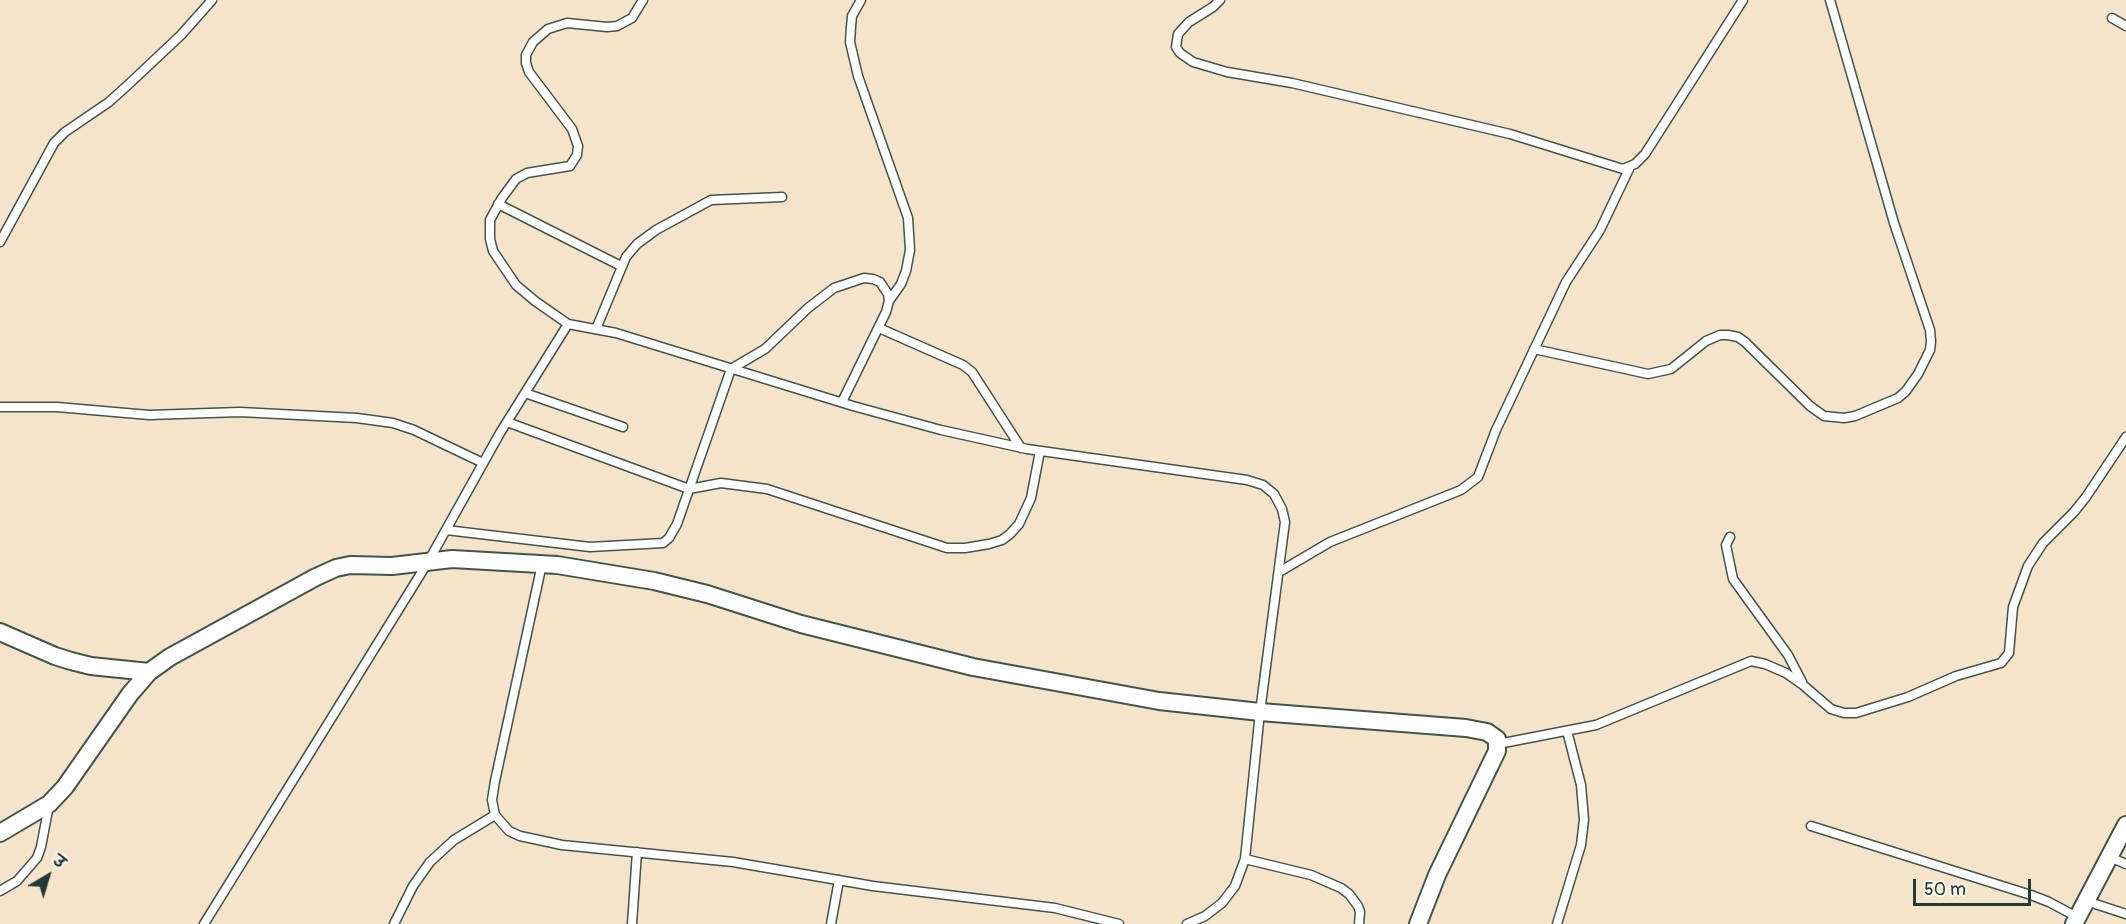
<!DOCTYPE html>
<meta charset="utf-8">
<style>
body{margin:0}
#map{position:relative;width:2126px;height:924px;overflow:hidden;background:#f5e3ca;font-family:Pangolin,"Playpen Sans Deva",sans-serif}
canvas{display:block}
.north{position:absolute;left:18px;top:846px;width:60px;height:60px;-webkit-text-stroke:4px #fbf7ec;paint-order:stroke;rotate:38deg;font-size:16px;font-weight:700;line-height:24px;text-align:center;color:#1f3d34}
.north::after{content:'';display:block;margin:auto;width:21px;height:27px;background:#1f3d34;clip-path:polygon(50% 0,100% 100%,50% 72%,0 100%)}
.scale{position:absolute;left:1913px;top:879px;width:118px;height:27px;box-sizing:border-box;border:3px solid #1f3d34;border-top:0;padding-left:8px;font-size:18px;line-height:21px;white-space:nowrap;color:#1f3d34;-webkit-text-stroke:4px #fbf7ec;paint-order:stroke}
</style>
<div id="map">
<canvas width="2126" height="924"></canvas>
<div class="north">उ</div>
<div class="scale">50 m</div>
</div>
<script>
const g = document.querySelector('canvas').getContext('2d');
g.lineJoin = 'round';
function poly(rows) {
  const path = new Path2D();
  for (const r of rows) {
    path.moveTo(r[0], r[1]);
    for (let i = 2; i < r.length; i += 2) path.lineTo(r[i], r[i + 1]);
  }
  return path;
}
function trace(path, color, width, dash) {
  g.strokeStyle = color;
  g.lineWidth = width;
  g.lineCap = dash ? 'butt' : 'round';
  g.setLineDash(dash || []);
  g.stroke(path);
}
const lane = poly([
 [643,0,632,18,617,26,607,27,567,23,548,29,533,42,526,55,526,63,529,72,572,129,578,146,577,155,570,166,527,173,516,179,502,198,490,220,490,239,493,251,516,285,535,301,568,324,616,333,853,406,941,430,1027,449,1247,480,1263,485,1274,494,1282,509,1285,522,1260,712,1245,859,1235,886,1222,903,1205,916,1187,924],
 [861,0,852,16,851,27,850,42,858,76,908,218,910,250,906,271,901,284,889,301],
 [1220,0,1213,7,1189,22,1178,34,1176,47,1180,53,1193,62,1227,72,1292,83,1510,134,1623,169,1635,164,1645,154,1743,0],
 [2112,18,2126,26],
 [498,204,621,266],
 [0,242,54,143,65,132,109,102,130,83,181,35,212,0],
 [879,328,963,365,972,372,1021,448],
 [596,329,626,257,637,244,656,230,711,200,782,197],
 [1534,349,1648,374,1671,369,1706,341,1720,335,1728,335,1738,337,1745,342,1810,406,1824,416,1844,418,1855,416,1898,398,1906,391,1918,374,1930,350,1931,341,1930,330,1894,223,1830,0],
 [525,393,623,427],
 [0,407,57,407,149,415,240,412,357,418,393,423,414,430,483,463],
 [507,422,689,489,721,483,767,489,947,548,965,548,989,544,1002,540,1010,534,1019,524,1031,498,1040,451],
 [446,530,590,547,663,543,669,538,677,524,731,369,765,349,808,308,834,288,864,278,873,279,880,282,888,294,889,301,886,312,842,402],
 [1730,537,1726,545,1733,579,1788,655,1802,682],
 [1279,572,1330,542,1461,490,1478,477,1496,430,1566,282,1600,230,1630,167],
 [1498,744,1596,725,1751,661,1765,664,1786,673,1803,685,1831,709,1844,713,1856,713,1908,697,1956,676,2001,663,2009,653,2013,607,2028,566,2043,543,2074,512,2086,497,2126,437],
 [495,815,492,800,495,781,542,564],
 [1811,826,2031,895,2049,902,2077,917],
 [2110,857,2126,864],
 [1245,859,1311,875,1341,888,1349,894,1358,906,1360,912,1359,924],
 [0,891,17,881,37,858,41,847,49,805],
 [2086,901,2126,914],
 [204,924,428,562,500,433,568,324],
 [394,924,413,886,430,862,454,840,495,815,509,831,520,836,562,845,733,862,873,886,1055,908,1119,924],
 [632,924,637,852],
 [831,924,839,880],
 [1557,924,1581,845,1584,820,1581,785,1567,731]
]);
const street = poly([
 [0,632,55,656,71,661,91,666,149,672],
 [0,833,49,804,65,787,130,694,149,672,170,657,316,577,336,568,350,565,392,566,452,559,557,565,654,581,707,594,801,624,973,667,1159,701,1260,712,1466,728,1487,732,1497,739,1497,751,1437,875,1418,924],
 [2074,924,2126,825]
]);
trace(lane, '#3f564a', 11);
trace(street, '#3f564a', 20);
trace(lane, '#fff', 8);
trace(street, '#fff', 16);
</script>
